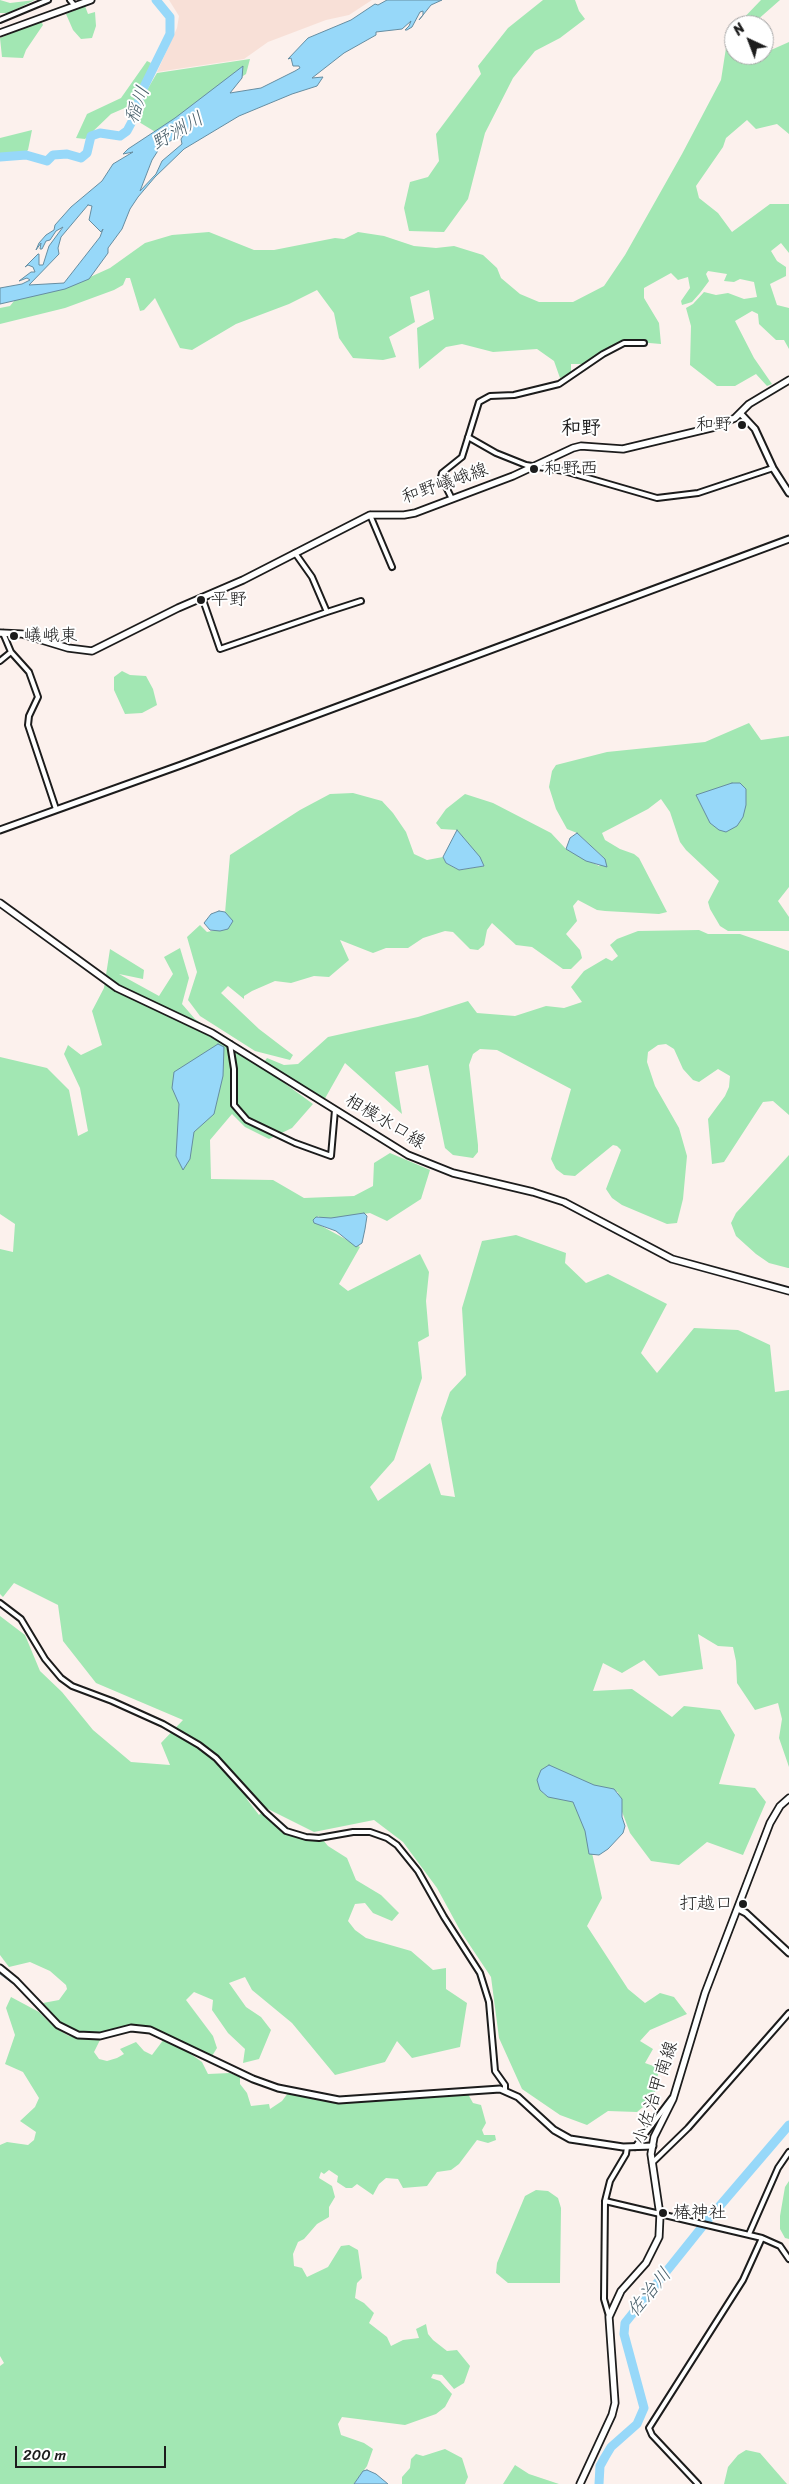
<!DOCTYPE html>
<meta charset="utf-8">
<style>
body{margin:0}
#map{position:relative;width:789px;height:2484px;overflow:hidden;background:#fcf1ed;font-family:Sriracha,sans-serif}
canvas{display:block}
.north{position:absolute;left:724px;top:15px;width:50px;height:50px;box-sizing:border-box;background:#fff;border:1px solid #a4a4a4;border-radius:50%;rotate:317deg;font-size:14px;font-weight:700;line-height:20px;text-align:center;color:#1c1c1c}
.north::after{content:'';display:block;margin:auto;width:18px;height:22px;background:#1c1c1c;clip-path:polygon(50% 0,100% 100%,50% 72%,0 100%)}
.scale{position:absolute;left:15px;top:2446px;width:151px;height:22px;box-sizing:border-box;border:2px solid #1c1c1c;border-top:0;padding-left:6px;font-size:15px;line-height:18px;white-space:nowrap;color:#1c1c1c;-webkit-text-stroke:4px #fff;paint-order:stroke}
</style>
<div id="map">
<canvas width="789" height="2484"></canvas>
<div class="north">N</div>
<div class="scale">200 m</div>
</div>
<script>
const g = document.querySelector('canvas').getContext('2d');
g.lineJoin = 'round';
function fillPath(path, color) {
  g.fillStyle = color;
  g.fill(path, 'evenodd');
}
function poly(rows) {
  const path = new Path2D();
  for (const r of rows) {
    path.moveTo(r[0], r[1]);
    for (let i = 2; i < r.length; i += 2) path.lineTo(r[i], r[i + 1]);
  }
  return path;
}
function trace(path, color, width, dash) {
  g.strokeStyle = color;
  g.lineWidth = width;
  g.lineCap = dash ? 'butt' : 'round';
  g.setLineDash(dash || []);
  g.stroke(path);
}
function label(font, color, halo, rows, align = 'center') {
  g.font = font + ' Sriracha,"Klee One",sans-serif';
  g.lineWidth = 4;
  g.setLineDash([]);
  g.textBaseline = 'middle';
  g.strokeStyle = halo;
  g.fillStyle = color;
  for (const [text, x, y, turn = 0] of rows) {
    g.save();
    g.translate(x, y);
    g.rotate((+turn || 0) * Math.PI / 180);
    g.textAlign = isNaN(turn) ? turn : align;
    if (halo) g.strokeText(text, 0, 0);
    g.fillText(text, 0, 0);
    g.restore();
  }
}
const built = poly([
 [169,0,372,0,349,15,326,20,268,42,244,59,157,72,177,28,179,16]
]);
const green = poly([
 [0,0,10,3,35,0,8,13,0,13],
 [543,0,575,0,579,11,585,19,560,38,535,51,513,78,485,133,468,199,444,232,409,231,404,208,410,182,428,177,439,161,436,134,481,74,478,66,508,28],
 [761,0,780,0,755,22,756,25,737,25],
 [85,6,88,14,95,12,96,26,92,38,81,39,73,30,66,14],
 [41,21,43,25,26,50,23,58,2,57,0,38],
 [734,28,734,55,764,55,764,44,766,49,771,50,789,42,789,134,777,124,756,129,747,120,726,138,723,147,696,186,699,198,718,213,732,232,770,204,789,204,789,253,781,243,771,251,777,261,786,267,786,276,770,284,777,305,789,308,789,349,784,340,776,340,759,324,758,314,752,311,735,321,754,358,772,384,767,386,756,374,735,386,717,386,690,365,691,326,686,308,693,304,704,292,716,295,728,293,744,299,757,297,754,282,740,279,734,282,724,281,727,274,708,271,706,274,709,281,700,293,692,302,682,305,681,301,690,288,688,277,678,280,671,273,644,288,644,298,659,323,661,344,626,341,605,350,583,364,571,364,571,374,560,378,554,361,537,349,493,352,462,344,446,347,419,369,417,328,434,319,429,290,410,297,415,322,389,337,396,357,383,360,353,358,339,338,334,313,317,290,289,304,236,324,192,350,180,348,155,298,144,310,140,311,130,278,126,278,123,285,114,290,65,308,0,324,0,308,10,306,18,296,77,283,110,268,145,243,172,235,209,232,254,250,274,250,335,238,344,239,358,232,384,236,414,246,436,248,454,246,483,255,497,268,501,278,520,294,539,302,573,302,604,286,625,255,682,154,721,80,728,35],
 [250,59,246,74,157,133,139,122,144,95,157,73],
 [147,61,151,63,134,104,111,114,85,139,76,138,87,114,121,98],
 [32,130,28,150,18,159,0,156,0,138],
 [122,671,130,675,146,676,153,689,157,705,142,713,125,714,114,690,114,677],
 [749,723,761,740,789,736,789,887,778,901,789,917,789,931,728,931,720,926,710,909,708,902,719,881,686,850,680,842,670,812,661,799,648,809,602,833,605,840,620,849,634,854,639,858,667,912,659,914,605,911,597,910,578,900,573,906,577,921,566,934,580,950,582,958,571,969,563,969,532,947,516,945,492,923,487,930,484,945,478,950,470,949,453,932,445,931,423,938,408,948,386,948,373,953,340,940,349,960,329,977,314,976,291,983,275,981,252,991,244,996,244,999,228,986,221,993,259,1029,293,1055,290,1060,255,1051,200,1016,188,1000,197,972,187,937,200,925,207,932,225,928,229,920,225,913,230,855,300,810,330,794,353,793,382,801,393,813,406,832,414,854,427,860,443,857,446,863,459,870,484,866,457,830,441,829,436,823,446,809,465,794,493,803,551,833,566,849,599,866,605,859,577,833,567,829,556,809,549,787,552,771,556,765,607,752,705,742],
 [699,930,708,934,740,934,789,951,789,1115,773,1101,763,1102,724,1162,712,1164,708,1119,725,1096,729,1087,730,1076,718,1069,699,1082,693,1080,683,1069,674,1049,666,1044,658,1045,648,1052,647,1062,655,1086,679,1128,687,1156,683,1199,677,1223,667,1224,622,1205,612,1198,606,1189,621,1150,617,1146,613,1145,575,1176,564,1175,556,1169,551,1159,571,1089,497,1050,480,1049,473,1054,469,1065,478,1145,478,1152,473,1158,453,1155,445,1148,428,1065,395,1072,402,1114,345,1063,323,1102,276,1077,313,1104,292,1128,269,1139,245,1127,232,1114,210,1140,211,1179,273,1180,304,1198,354,1196,373,1186,374,1163,390,1153,430,1170,421,1199,387,1221,370,1213,324,1220,318,1216,316,1223,360,1247,339,1284,348,1291,420,1254,429,1272,426,1301,429,1336,418,1342,422,1378,394,1460,370,1487,378,1501,430,1463,441,1495,455,1497,441,1418,450,1392,466,1375,462,1308,482,1241,516,1235,566,1253,565,1263,586,1283,608,1274,667,1304,641,1353,657,1373,694,1328,738,1330,770,1345,775,1392,789,1390,789,1767,779,1738,782,1719,778,1703,755,1710,737,1683,736,1661,733,1647,718,1646,698,1634,703,1669,659,1676,644,1660,622,1673,603,1663,593,1691,632,1689,672,1717,684,1706,720,1710,735,1735,719,1784,755,1788,766,1802,743,1855,707,1842,679,1865,651,1861,630,1833,621,1809,618,1792,539,1779,544,1794,574,1797,586,1826,602,1898,587,1926,628,1989,645,2003,660,1993,674,1997,687,2014,650,2030,640,2041,653,2049,645,2063,659,2068,654,2098,637,2112,608,2111,587,2125,560,2115,522,2089,499,2038,491,1977,461,1932,437,1888,403,1842,374,1820,314,1832,246,1798,259,1815,262,1812,284,1832,305,1839,323,1840,328,1846,347,1858,356,1880,381,1895,399,1913,392,1921,373,1913,365,1903,355,1904,348,1921,355,1930,366,1938,411,1951,433,1970,446,1968,446,1989,467,2003,460,2047,412,2058,397,2041,385,2062,335,2075,292,2023,252,1990,245,1977,229,1983,246,2007,261,2017,271,2030,259,2059,243,2063,245,2049,228,2033,212,2010,213,2000,194,1992,186,2000,213,2036,217,2048,212,2056,155,2029,134,2025,118,2027,105,2032,82,2033,63,2026,43,2003,59,2000,67,1989,66,1985,50,1971,30,1962,9,1967,0,1955,0,1616,25,1635,40,1671,62,1692,93,1730,131,1762,170,1765,161,1743,183,1720,96,1683,63,1641,58,1605,14,1583,3,1597,0,1594,0,1249,13,1252,15,1224,0,1214,0,1057,47,1068,69,1090,78,1136,88,1131,80,1088,64,1054,68,1045,81,1055,102,1045,92,1011,104,988,110,949,144,970,143,979,119,974,159,996,173,974,164,957,180,948,189,978,182,1004,195,1019,261,1066,267,1058,284,1065,298,1064,328,1037,418,1017,468,1001,477,1013,515,1016,546,1006,564,1008,582,1002,571,987,584,971,606,958,612,961,618,956,610,945,617,939,638,931],
 [789,1155,789,1268,788,1268,769,1263,756,1254,736,1236,731,1223,736,1213],
 [11,1997,39,2012,55,2028,69,2036,100,2040,94,2052,99,2059,107,2061,117,2058,124,2054,120,2049,136,2042,144,2051,152,2055,164,2039,178,2045,202,2062,208,2074,230,2073,240,2077,240,2084,247,2093,251,2106,269,2104,270,2109,282,2101,288,2093,339,2101,468,2094,473,2103,481,2105,486,2123,482,2130,484,2135,495,2135,496,2140,488,2143,477,2140,459,2164,451,2170,437,2172,427,2186,403,2188,398,2179,386,2178,379,2184,373,2195,357,2184,352,2188,346,2188,337,2182,338,2176,329,2170,324,2174,321,2172,319,2178,332,2186,335,2197,329,2207,329,2217,317,2224,304,2239,298,2242,293,2254,294,2266,302,2268,307,2277,328,2267,341,2246,349,2245,358,2250,362,2278,357,2283,355,2298,364,2303,374,2313,369,2323,387,2337,391,2346,403,2340,419,2338,416,2329,426,2324,428,2334,433,2340,447,2351,457,2350,470,2366,464,2383,454,2389,442,2375,433,2374,431,2378,440,2381,452,2394,445,2407,436,2414,405,2425,342,2417,338,2424,341,2435,364,2443,373,2449,367,2466,354,2484,0,2484,0,2366,4,2363,0,2356,0,2145,7,2142,28,2145,34,2140,36,2132,20,2121,35,2107,39,2098,23,2072,5,2064,15,2035,6,2008],
 [789,2181,789,2239,785,2238,780,2229,780,2216,785,2187],
 [536,2190,548,2191,558,2198,561,2208,560,2283,508,2283,496,2273,497,2263,525,2196],
 [445,2449,462,2458,468,2477,465,2484,402,2484,402,2477,410,2468,411,2459,416,2454,423,2456],
 [746,2450,760,2453,787,2484,724,2484,728,2467,738,2455],
 [515,2465,529,2474,559,2484,503,2484]
]);
const water = poly([
 [387,0,442,0,431,5,419,20,423,15,423,11,420,12,412,27,407,30,405,30,409,26,411,21,402,29,376,32,376,35,344,53,312,78,323,77,317,86,292,94,239,116,184,149,155,177,138,197,130,209,122,229,108,248,108,253,89,279,65,289,0,304,0,288,22,284,30,280,27,278,19,281,31,272,35,272,33,267,28,265,25,267,38,254,39,254,39,265,43,265,49,246,63,227,56,231,50,240,46,241,42,249,40,249,41,243,36,250,39,243,46,235,54,230,55,225,71,207,102,181,113,164,133,152,123,154,128,149,175,118,243,66,242,78,230,93,261,88,295,71,300,68,299,66,293,66,291,58,288,59,308,38,351,20,375,4,378,5,387,0],
 [185,133,181,139,182,144,162,161,156,174,140,191,152,160,161,146,185,133],
 [88,205,92,206,89,220,101,232,103,229,100,237,64,283,29,285,59,254,58,248,61,237,88,205],
 [732,783,740,783,746,789,746,805,743,817,737,826,726,832,719,830,710,823,696,795,732,783],
 [457,830,480,857,484,866,459,870,446,863,443,857,457,830],
 [577,833,605,859,607,867,586,861,566,849,570,838,577,833],
 [219,911,225,912,233,921,228,929,220,931,210,930,204,923,211,914,219,911],
 [218,1044,224,1047,223,1076,214,1114,194,1132,190,1159,183,1170,176,1156,179,1104,172,1088,174,1072,218,1044],
 [364,1213,367,1216,365,1229,362,1243,356,1247,336,1231,314,1223,313,1220,316,1217,331,1218,364,1213],
 [549,1765,594,1785,614,1789,622,1799,622,1817,625,1826,623,1833,608,1849,599,1855,589,1854,585,1831,573,1802,548,1797,540,1790,537,1780,541,1770,549,1765],
 [367,2470,376,2474,388,2484,354,2484,363,2471,367,2470]
]);
const stream = poly([
 [0,1974,12,1983]
]);
const river = poly([
 [0,157,26,155,47,161,53,155,67,154,81,158,87,153,91,136,100,133,120,136,127,131,136,114,140,95,170,34,170,17,156,0],
 [599,2484,600,2466,605,2457,611,2447,637,2424,644,2408,624,2334,625,2323,706,2222,789,2125]
]);
const minor = poly([
 [70,0,75,6],
 [0,20,48,0],
 [468,437,496,453,526,465,564,471,657,498,698,493,773,468],
 [452,499,441,477,442,473,462,457,479,402,490,396,514,395,559,384,603,354,624,343,644,343],
 [370,515,392,567],
 [295,553,312,577,327,612,361,601],
 [202,597,220,649,327,612],
 [3,633,11,652,29,672,38,697,29,716,28,725,56,809],
 [0,661,11,652],
 [230,1044,234,1069,234,1105,247,1120,295,1143,331,1156,335,1110],
 [0,1603,21,1619,45,1659,61,1678,72,1686,112,1701,163,1724,199,1745,216,1758,266,1813,286,1831,306,1837,319,1838,353,1832,370,1832,387,1838,397,1845,418,1871,444,1917,480,1973,489,2002,495,2071,505,2085,505,2090],
 [635,2147,672,2098],
 [652,2163,688,2128,789,2013],
 [605,2201,762,2238,780,2246,789,2259],
 [749,2234,778,2168,789,2152],
 [609,2316,604,2299,605,2201,610,2181,626,2154,627,2147],
 [698,2484,652,2435,649,2428,743,2280,762,2238]
]);
const tertiary = poly([
 [741,414,755,429,773,468,789,493],
 [0,830,181,765,789,539],
 [738,1909,746,1913,789,1953],
 [0,1968,16,1981,58,2025,78,2035,100,2036,131,2028,150,2030,253,2079,278,2088,339,2100,500,2089,518,2097,554,2130,570,2139,623,2147,653,2146]
]);
const secondary = poly([
 [0,33,91,0],
 [0,633,22,634,68,648,92,651,178,608,243,580,370,515,404,515,415,513,513,476,573,448,581,446,623,449,715,427,735,418,749,404,789,380],
 [0,903,117,988,212,1033,408,1155,453,1173,533,1192,564,1202,672,1259,789,1291],
 [580,2484,612,2415,615,2403,609,2317,621,2291,646,2263,659,2237,660,2215,651,2154,654,2137,673,2099,705,1993,770,1823,780,1806,789,1798]
]);
const markers = [
 [742,425,5,"#1c1c1c"],
 [534,469,5,"#1c1c1c"],
 [201,600,5,"#1c1c1c"],
 [14,636,5,"#1c1c1c"],
 [743,1904,5,"#1c1c1c"],
 [663,2213,5,"#1c1c1c"]
];
const poiNames = [
 ["和野",732,425,"right"],
 ["和野西",544,469],
 ["平野",211,600],
 ["嶬峨東",24,636],
 ["打越口",733,1904,"right"],
 ["椿神社",673,2213]
];
const streetNames = [
 ["和野嶬峨線",445,484,-19],
 ["相模水口線",385,1122,31],
 ["小佐治甲南線",656,2093,-72]
];
const waterNames = [
 ["稲川",138,105,-69],
 ["野洲川",178,132,-30],
 ["佐治川",650,2293,-50]
];
const quarterNames = [
 ["和野",581,429]
];
fillPath(built, '#f8e0d7');
fillPath(green, '#a2e7b3');
fillPath(water, '#97d8f9');
trace(water, '#668da1', 1);
trace(stream, '#668da1', 1);
trace(river, '#97d8f9', 9);
trace(minor, '#1c1c1c', 8);
trace(tertiary, '#1c1c1c', 9);
trace(secondary, '#1c1c1c', 9);
trace(minor, '#fff', 4);
trace(tertiary, '#fff', 5);
trace(secondary, '#fff', 5.5);
for (const [x, y, r, color] of markers) {
  const dot = new Path2D();
  dot.arc(x, y, r, 0, 2 * Math.PI);
  g.fillStyle = color;
  g.fill(dot);
  trace(dot, '#fff', 2);
}
label('18px', '#1c1c1c', '#fff', poiNames, 'left');
label('18px', '#1c1c1c', '#fff', streetNames);
label('italic 19px', '#475e69', '#fff', waterNames);
label('bold 20px', '#1c1c1c', '#fff', quarterNames);
</script>
